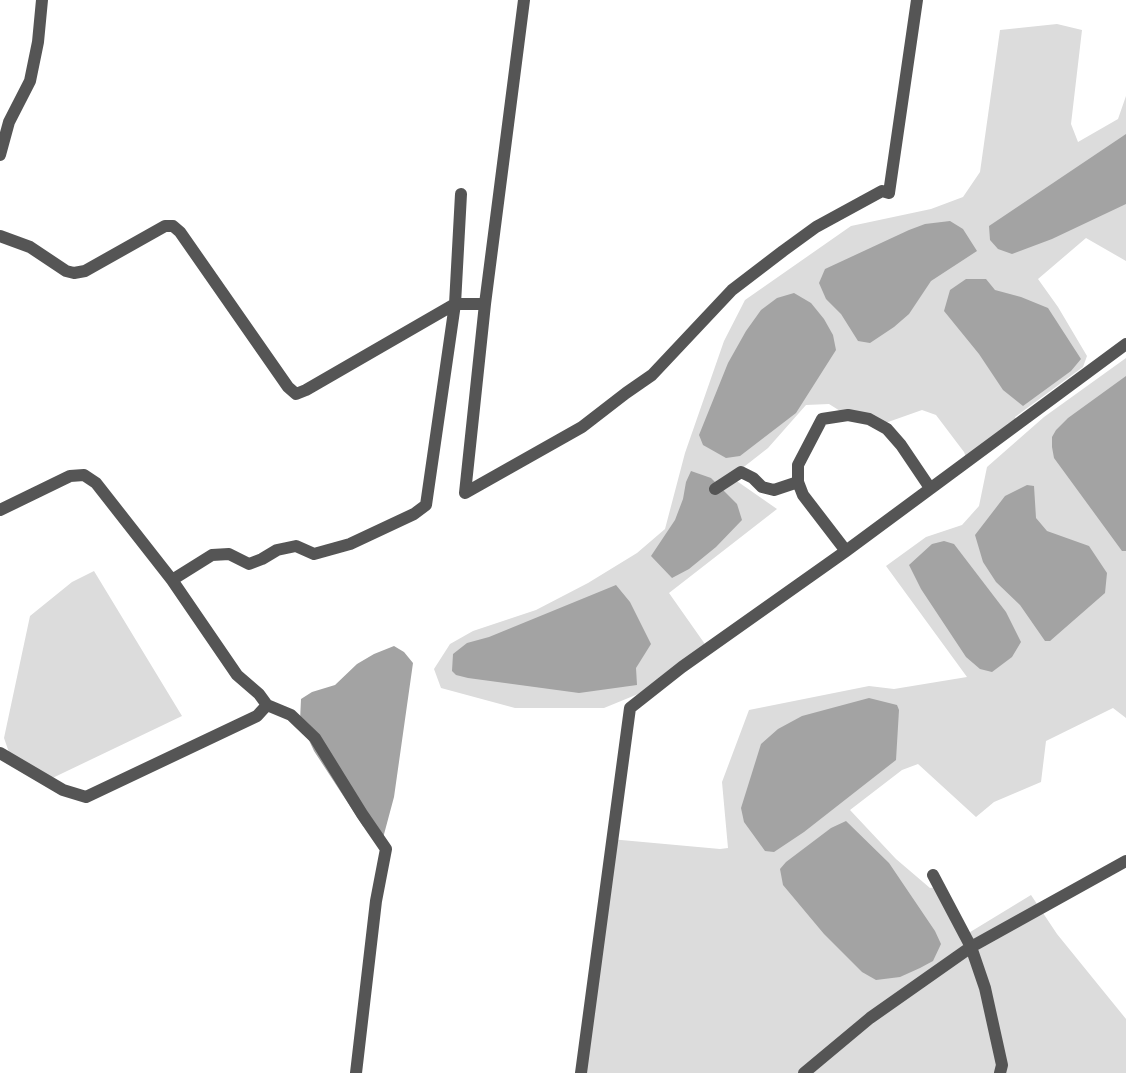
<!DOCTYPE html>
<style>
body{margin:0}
canvas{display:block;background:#fff}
</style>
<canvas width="1126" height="1073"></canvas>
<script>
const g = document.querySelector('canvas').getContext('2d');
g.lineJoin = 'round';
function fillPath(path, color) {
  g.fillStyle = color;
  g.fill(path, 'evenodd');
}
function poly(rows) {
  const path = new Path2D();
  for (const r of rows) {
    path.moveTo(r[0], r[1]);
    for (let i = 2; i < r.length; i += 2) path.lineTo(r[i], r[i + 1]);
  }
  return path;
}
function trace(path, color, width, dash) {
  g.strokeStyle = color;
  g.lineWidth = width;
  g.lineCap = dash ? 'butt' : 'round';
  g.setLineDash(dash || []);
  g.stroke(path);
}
const green = poly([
 [1057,24,1082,30,1071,124,1078,142,1118,119,1126,96,1126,261,1086,238,1038,279,1058,307,1087,356,1083,367,1015,417,1019,426,968,462,964,452,936,415,922,410,874,427,853,419,829,404,806,405,768,448,731,477,777,509,669,593,707,647,643,692,604,708,515,708,441,688,434,669,450,644,473,631,536,610,588,583,637,553,665,529,685,453,724,341,745,300,851,226,931,209,963,197,980,172,1000,30],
 [1126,358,1126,718,1113,708,1046,741,1041,782,994,802,976,817,918,764,902,770,850,810,896,859,930,888,938,887,962,937,1031,895,1057,934,1126,1019,1126,1073,583,1073,610,839,720,849,728,848,722,782,749,710,869,686,894,689,967,677,886,566,926,537,962,525,979,506,987,467,1044,417],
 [94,571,182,716,42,783,12,761,4,738,30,616,72,582]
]);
const water = poly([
 [1126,134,1126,204,1052,239,1012,254,998,249,990,240,989,226],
 [950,221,963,229,977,251,931,281,909,314,894,327,870,343,858,341,841,314,826,299,819,283,825,269,909,230,925,224],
 [966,279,986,279,995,290,1021,297,1048,308,1081,359,1071,371,1023,406,1003,390,979,354,944,311,950,290],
 [794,293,811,303,824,319,833,335,836,350,796,413,740,456,726,458,703,445,699,435,728,363,746,331,761,310,777,298],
 [1126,376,1126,551,1122,551,1054,458,1052,447,1052,437,1056,430,1068,418],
 [691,471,711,478,737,504,742,520,716,547,689,569,672,578,651,556,675,520,683,499,686,482],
 [1027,485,1034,486,1036,518,1047,531,1089,546,1107,573,1105,593,1050,641,1045,641,1020,605,996,582,983,562,975,535,1005,496],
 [944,541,954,544,1006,612,1021,642,1012,657,992,672,980,669,966,657,921,589,909,565,932,544],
 [616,585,630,602,651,644,636,668,637,685,579,693,468,678,456,675,452,671,453,654,467,643,489,637],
 [394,646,404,652,413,663,394,797,383,838,363,826,314,751,300,721,301,699,312,692,335,685,357,664,374,654],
 [869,698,897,705,899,710,896,760,804,832,774,852,765,851,744,822,741,808,761,744,778,729,802,716],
 [846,821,889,863,935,931,941,944,933,961,920,968,900,977,876,980,862,972,824,934,783,885,780,869,786,862,831,828]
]);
const minor = poly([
 [0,155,9,122,30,81,38,42,42,0],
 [461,194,455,304,485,304,524,0],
 [0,236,30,247,66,271,74,273,85,271,165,226,173,226,180,232,288,387,296,394,306,390,455,304,426,505,414,514,350,544,314,554,296,546,277,550,262,559,249,564,229,554,212,555,172,580],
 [485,304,465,493,582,427,626,393,652,375,732,290,783,251,816,227,882,191,889,193,917,0],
 [715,489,741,472,753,478,762,487,774,490,798,482],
 [0,510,70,476,84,475,96,483,172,580,237,675,259,694,267,705,257,716,86,797,63,790,0,753],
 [846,551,803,495,798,482,798,465,822,419,848,415,869,419,887,429,901,445,930,488],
 [267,705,291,715,315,738,362,814,386,849,376,901,356,1073],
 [933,875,971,947,985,988,1002,1065,1000,1073],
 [581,1073,630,708,682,667,846,551,1126,344],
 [804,1073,870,1018,971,947,1126,861]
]);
fillPath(green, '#dcdcdc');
fillPath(water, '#a3a3a3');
trace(minor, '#555', 12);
</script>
